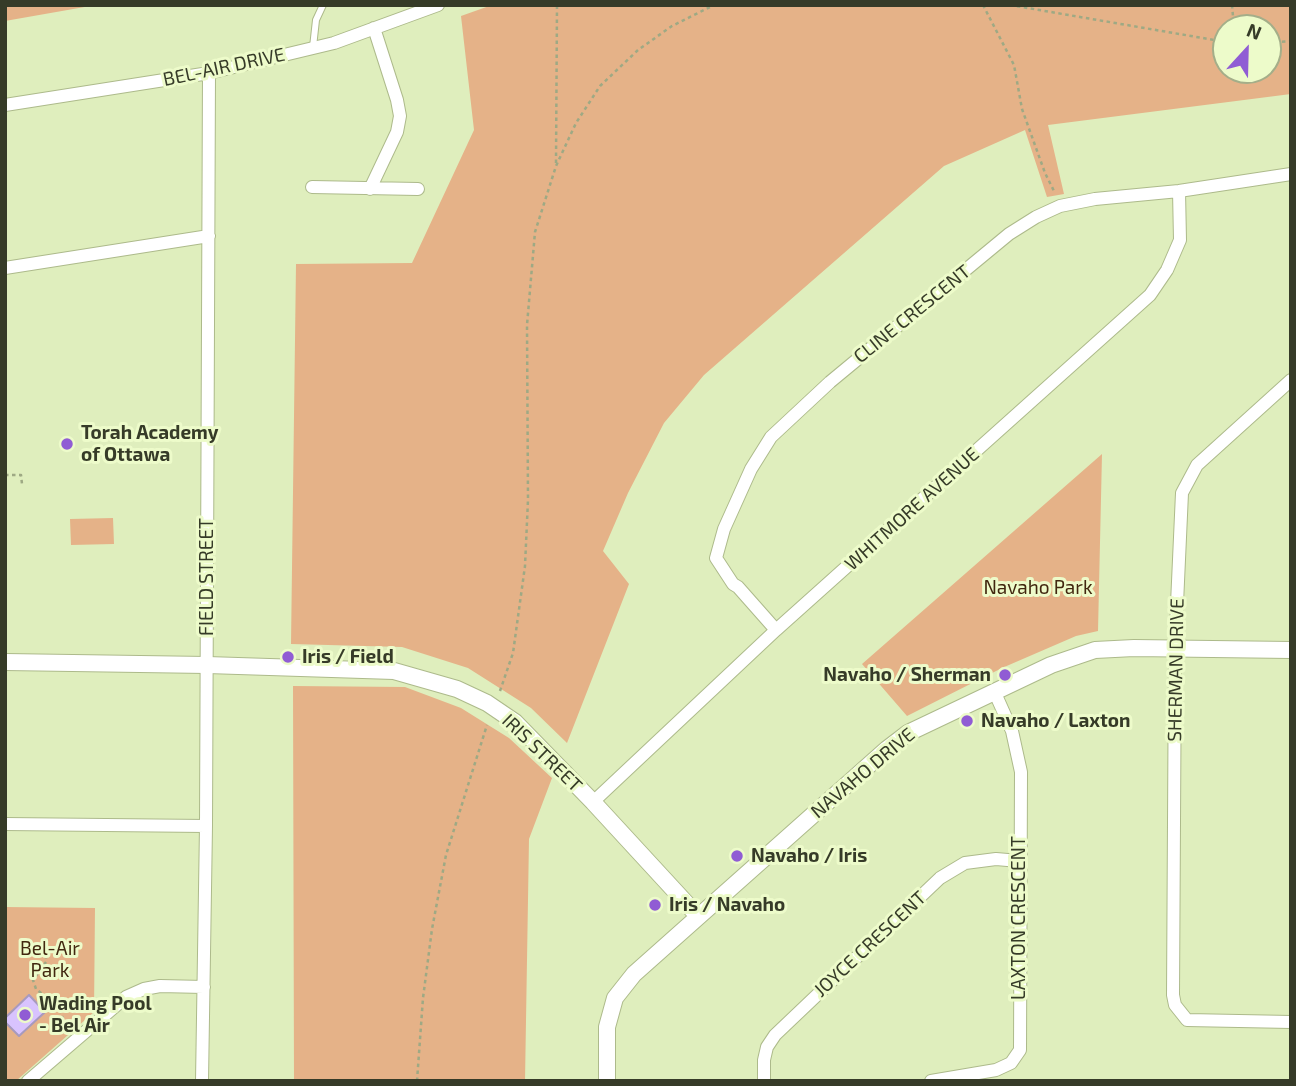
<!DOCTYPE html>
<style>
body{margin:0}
#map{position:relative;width:1296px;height:1086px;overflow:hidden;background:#dfeebd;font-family:"Exo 2",sans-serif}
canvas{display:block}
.frame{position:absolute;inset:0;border:7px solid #363b28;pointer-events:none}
.north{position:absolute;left:1212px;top:14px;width:70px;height:70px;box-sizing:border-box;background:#edfbca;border:2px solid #a4ae89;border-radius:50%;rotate:22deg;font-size:19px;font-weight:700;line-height:28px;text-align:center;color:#363b28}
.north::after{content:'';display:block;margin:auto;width:24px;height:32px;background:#905cd4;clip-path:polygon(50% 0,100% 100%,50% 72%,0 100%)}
</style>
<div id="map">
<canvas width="1296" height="1086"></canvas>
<div class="frame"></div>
<div class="north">N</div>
</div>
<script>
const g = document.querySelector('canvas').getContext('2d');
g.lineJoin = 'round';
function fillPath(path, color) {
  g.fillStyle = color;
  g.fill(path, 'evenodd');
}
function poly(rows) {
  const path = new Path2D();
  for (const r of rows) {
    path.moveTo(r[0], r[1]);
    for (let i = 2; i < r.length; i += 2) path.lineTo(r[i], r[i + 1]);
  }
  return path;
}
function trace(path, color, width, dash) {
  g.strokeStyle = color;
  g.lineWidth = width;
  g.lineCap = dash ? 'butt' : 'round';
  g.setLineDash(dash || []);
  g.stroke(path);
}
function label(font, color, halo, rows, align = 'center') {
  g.font = font + ' "Exo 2",sans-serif';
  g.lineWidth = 6;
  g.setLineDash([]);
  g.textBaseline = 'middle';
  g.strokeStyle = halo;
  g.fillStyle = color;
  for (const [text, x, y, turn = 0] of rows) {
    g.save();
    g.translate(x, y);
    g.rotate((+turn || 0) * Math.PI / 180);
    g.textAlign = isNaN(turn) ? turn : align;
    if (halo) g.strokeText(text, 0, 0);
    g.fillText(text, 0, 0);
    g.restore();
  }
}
const green = poly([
 [5,5,96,5,5,21],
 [492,5,1291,5,1291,94,1048,125,1064,194,1047,197,1025,130,944,166,704,375,664,423,628,493,603,551,629,584,567,743,531,708,468,668,402,647,291,644,296,264,412,263,474,130,461,16],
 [1226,28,1268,28,1268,70,1226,70],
 [1102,454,1098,631,1076,636,1002,668,907,716,862,664],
 [113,518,114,544,71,545,70,519],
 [293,686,405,687,461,708,509,738,552,778,529,839,525,1081,294,1081],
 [5,907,95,908,94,1012,16,1081,5,1081]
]);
const water = poly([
 [29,995,45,1012,19,1036,5,1022,5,1018,29,995]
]);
const path = poly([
 [983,5,1014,65,1022,109,1045,173,1055,193],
 [1010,5,1226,42],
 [1232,5,1234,28],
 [1268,43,1291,41],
 [556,163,557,5],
 [5,475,21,475,22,484],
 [500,691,513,653,525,566,528,500,527,325,535,232,556,166,576,123,600,86,638,50,672,26,714,5],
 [46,955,46,962,33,980,36,989,55,1004,62,1014,64,1034],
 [417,1081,423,998,432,929,446,855,487,725]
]);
const service = poly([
 [313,47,316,20,323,5]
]);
const minor = poly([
 [5,105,209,73,334,43,438,5],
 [312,187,418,189],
 [370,189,397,132,400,116,397,100,374,28],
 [5,268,209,236],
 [1291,380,1197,465,1182,493,1175,648,1173,995,1175,1005,1187,1020,1291,1022],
 [776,630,738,587,733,584,716,558,724,529,751,469,771,437,830,382,1009,234,1036,217,1060,206,1095,199,1179,191,1291,174],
 [593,802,776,630,1150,295,1167,270,1180,240,1179,191],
 [5,824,206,826],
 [28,1081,126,997,144,989,160,986,204,987],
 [202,1081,206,826,209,73],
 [764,1081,764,1060,767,1047,775,1035,940,878,965,863,996,859,1019,861],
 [931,1081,996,1070,1011,1063,1020,1050,1021,772,1012,731,995,693]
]);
const tertiary = poly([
 [5,662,207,665,394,671,457,689,487,703,515,722,593,802,698,916],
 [607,1081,607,1027,615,998,634,974,887,749,908,733,1051,665,1095,650,1134,648,1291,650]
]);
const markers = [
 [67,444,7,"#905cd4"],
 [288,657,7,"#905cd4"],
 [1005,675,7,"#905cd4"],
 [967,721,7,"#905cd4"],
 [737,856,7,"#905cd4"],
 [655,905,7,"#905cd4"],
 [25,1015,7,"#905cd4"]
];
const streetNames = [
 ["BEL-AIR DRIVE",224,67,-12],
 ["CLINE CRESCENT",912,314,-39],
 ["WHITMORE AVENUE",912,509,-42],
 ["FIELD STREET",207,577,-90],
 ["SHERMAN DRIVE",1176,670,-89],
 ["IRIS STREET",542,753,44],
 ["NAVAHO DRIVE",863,773,-40],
 ["LAXTON CRESCENT",1019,918,-90],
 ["JOYCE CRESCENT",870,944,-43]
];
const poiNames = [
 ["Torah Academy",81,433],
 ["of Ottawa",81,455],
 ["Iris / Field",302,657],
 ["Navaho / Sherman",991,675,"right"],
 ["Navaho / Laxton",981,721],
 ["Navaho / Iris",751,856],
 ["Iris / Navaho",669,905],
 ["Wading Pool",39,1004],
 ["- Bel Air",39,1026]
];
const parkNames = [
 ["Navaho Park",1038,588],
 ["Bel-Air",50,949],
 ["Park",50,971]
];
fillPath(green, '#e5b288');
fillPath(water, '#d8c3fe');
trace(water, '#a79abe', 2);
trace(service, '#adba8b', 8);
trace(minor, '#adba8b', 14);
trace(tertiary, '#adba8b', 18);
trace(path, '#9ea984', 2.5, [3.5, 3.5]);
trace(service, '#fff', 6);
trace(minor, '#fff', 12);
trace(tertiary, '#fff', 16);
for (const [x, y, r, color] of markers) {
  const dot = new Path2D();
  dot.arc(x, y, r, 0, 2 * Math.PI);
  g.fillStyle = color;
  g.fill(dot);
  trace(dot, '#edfbca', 2.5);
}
label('19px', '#363b28', '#edfbca', streetNames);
label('bold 19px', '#363b28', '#edfbca', poiNames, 'left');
label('19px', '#41270f', '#edfbca', parkNames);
</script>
